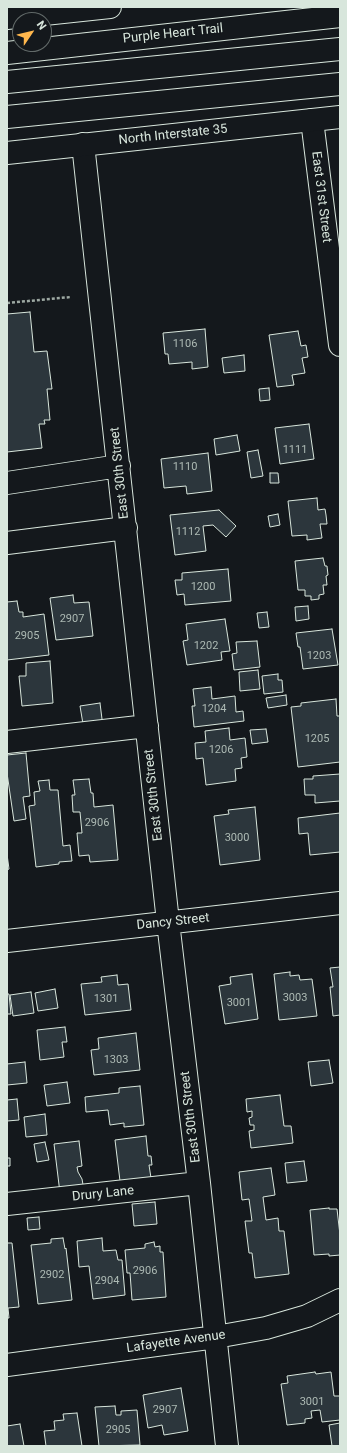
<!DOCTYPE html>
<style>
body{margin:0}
#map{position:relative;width:347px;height:1453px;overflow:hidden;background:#14181c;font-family:Roboto,sans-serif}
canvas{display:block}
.frame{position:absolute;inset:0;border:8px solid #d8e6dc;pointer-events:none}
.north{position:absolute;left:12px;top:12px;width:40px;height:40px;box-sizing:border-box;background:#14181c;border:1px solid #626a69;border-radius:50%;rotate:55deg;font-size:11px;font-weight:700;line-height:16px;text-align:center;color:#d8e6dc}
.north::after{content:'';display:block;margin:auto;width:14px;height:18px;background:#ffb74d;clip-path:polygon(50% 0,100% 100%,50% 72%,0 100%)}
</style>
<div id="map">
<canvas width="347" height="1453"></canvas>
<div class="frame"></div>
<div class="north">N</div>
</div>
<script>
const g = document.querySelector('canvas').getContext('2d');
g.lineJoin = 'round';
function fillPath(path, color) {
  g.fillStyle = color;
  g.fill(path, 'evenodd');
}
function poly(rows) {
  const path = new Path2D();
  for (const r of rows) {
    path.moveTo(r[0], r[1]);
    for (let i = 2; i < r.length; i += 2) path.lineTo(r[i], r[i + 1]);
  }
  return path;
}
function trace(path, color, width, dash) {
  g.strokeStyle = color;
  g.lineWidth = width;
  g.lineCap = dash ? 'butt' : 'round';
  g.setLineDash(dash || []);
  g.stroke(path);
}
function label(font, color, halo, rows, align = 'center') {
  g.font = font + ' Roboto,sans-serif';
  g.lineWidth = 3;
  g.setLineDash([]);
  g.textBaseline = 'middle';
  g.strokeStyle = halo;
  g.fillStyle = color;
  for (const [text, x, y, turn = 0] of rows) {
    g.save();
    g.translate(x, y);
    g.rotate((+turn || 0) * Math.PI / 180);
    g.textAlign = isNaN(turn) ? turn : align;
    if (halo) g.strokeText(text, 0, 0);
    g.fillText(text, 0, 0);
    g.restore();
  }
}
const building = poly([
 [30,312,34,352,47,351,52,389,47,389,50,420,44,420,45,424,39,424,42,448,7,452,7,314,30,312],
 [205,329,208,367,192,369,192,362,169,364,168,354,165,354,163,333,205,329],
 [298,331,301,346,306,345,308,357,302,358,305,373,292,375,294,385,277,387,269,335,298,331],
 [244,355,245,371,224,373,222,358,244,355],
 [269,388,270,400,260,401,259,389,269,388],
 [309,424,314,459,280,464,275,428,309,424],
 [237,435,240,451,216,455,214,439,237,435],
 [258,450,263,476,251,478,247,452,258,450],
 [208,453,212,491,187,494,186,486,164,488,161,459,208,453],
 [270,473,278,473,279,483,270,483,270,473],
 [317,498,318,510,325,509,326,515,327,524,320,524,322,538,307,540,307,535,292,536,288,501,317,498],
 [219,510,236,526,226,537,213,525,203,526,206,551,175,555,170,515,219,510],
 [278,514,280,525,270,527,268,516,278,514],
 [323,558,325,566,327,566,328,575,326,576,327,585,323,585,324,594,319,595,319,599,311,600,311,596,305,596,305,590,298,590,295,561,323,558],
 [228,569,231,601,185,605,184,594,177,595,175,580,182,580,182,573,228,569],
 [73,595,74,603,89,602,93,636,56,640,50,598,73,595],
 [17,601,19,612,23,612,23,617,44,614,49,655,7,660,7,602,17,601],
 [308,606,309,619,296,621,295,607,308,606],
 [267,612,269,627,259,628,257,613,267,612],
 [225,619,230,651,221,652,222,660,187,665,183,641,188,640,186,624,225,619],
 [332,629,338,665,303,669,300,647,298,647,296,633,332,629],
 [257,641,260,667,234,670,232,654,237,653,236,642,257,641],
 [50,661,53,703,22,706,19,676,26,676,26,663,50,661],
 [258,670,260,689,240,691,239,672,258,670],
 [278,674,278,680,282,680,283,692,264,694,262,676,278,674],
 [211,687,212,699,235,696,236,712,243,711,244,721,194,727,192,706,195,706,193,689,211,687],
 [286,695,287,705,268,708,266,698,286,695],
 [336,699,337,716,340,716,340,762,298,767,291,707,301,706,301,703,336,699],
 [100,703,103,727,84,730,80,706,100,703],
 [229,728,230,740,245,738,247,757,241,758,242,768,235,769,236,781,206,785,203,758,196,759,195,743,206,742,205,731,229,728],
 [266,729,268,742,252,744,250,730,266,729],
 [26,753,30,796,23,797,26,819,14,821,7,773,7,755,26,753],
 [340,774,340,801,315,803,315,795,305,795,304,779,313,779,313,776,340,774],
 [89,779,91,793,93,793,94,807,113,805,118,860,90,862,89,855,79,856,77,833,82,833,80,812,73,812,72,795,75,795,73,780,89,779],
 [49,780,50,790,58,790,63,846,70,845,72,861,59,862,59,864,36,867,29,806,35,805,34,792,40,791,38,781,49,780],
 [255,807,260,860,220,865,214,816,229,814,228,810,255,807],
 [340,813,340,852,310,855,308,833,299,834,298,818,340,813],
 [7,854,9,869,7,870,7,854],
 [340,967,340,1015,333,1016,330,987,333,987,330,968,340,967],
 [290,972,290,976,299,975,300,980,312,979,317,1016,279,1020,274,974,290,972],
 [252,974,258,1019,225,1024,219,986,231,984,230,977,252,974],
 [117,975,118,985,128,984,131,1010,85,1015,81,984,102,982,101,977,117,975],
 [55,989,58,1008,38,1011,35,993,55,989],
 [31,992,34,1013,13,1016,10,995,31,992],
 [7,994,9,994,11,1014,7,1014,7,994],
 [65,1027,67,1042,62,1042,64,1057,40,1060,37,1030,65,1027],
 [136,1033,140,1070,94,1075,91,1050,99,1049,98,1038,136,1033],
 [329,1060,333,1083,311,1086,308,1062,329,1060],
 [25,1062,27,1083,7,1085,7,1064,25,1062],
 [67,1082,70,1103,47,1106,44,1085,67,1082],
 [140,1086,144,1125,124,1127,124,1123,110,1125,108,1110,86,1112,85,1097,119,1093,119,1088,140,1086],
 [280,1095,284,1126,291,1126,293,1143,251,1148,249,1131,254,1130,254,1125,250,1125,249,1118,252,1117,252,1111,247,1112,246,1099,280,1095],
 [17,1099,19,1120,7,1121,7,1100,17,1099],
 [45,1114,47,1135,26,1137,24,1117,45,1114],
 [146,1136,148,1156,151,1156,152,1165,149,1165,151,1178,120,1181,115,1140,146,1136],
 [79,1141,82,1166,77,1167,78,1172,82,1179,84,1190,60,1193,54,1144,79,1141],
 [45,1142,49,1160,37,1162,34,1144,45,1142],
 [7,1158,10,1158,10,1166,7,1166,7,1158],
 [304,1161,307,1181,287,1183,285,1163,304,1161],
 [271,1168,275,1195,263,1197,266,1220,278,1218,279,1231,284,1231,289,1274,255,1278,252,1253,249,1253,245,1221,252,1221,249,1199,242,1200,239,1172,271,1168],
 [155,1202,157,1224,134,1226,132,1204,155,1202],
 [329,1208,329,1209,337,1209,340,1235,340,1255,329,1256,329,1254,314,1255,310,1210,329,1208],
 [39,1217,40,1229,28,1230,27,1218,39,1217],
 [63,1238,65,1249,66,1248,72,1300,38,1304,31,1245,51,1243,51,1239,63,1238],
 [102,1238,103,1251,116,1250,118,1260,122,1260,125,1295,93,1299,89,1266,79,1267,77,1241,102,1238],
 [154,1242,155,1247,160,1246,160,1252,163,1252,166,1297,132,1300,130,1273,127,1273,125,1250,145,1248,145,1244,154,1242],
 [7,1243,12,1243,19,1307,8,1308,9,1318,7,1318,7,1243],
 [315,1372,316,1374,331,1372,334,1396,340,1396,340,1420,322,1422,320,1410,311,1411,312,1418,305,1419,305,1423,287,1425,281,1384,288,1383,287,1376,315,1372],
 [181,1388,188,1431,164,1435,162,1425,148,1428,143,1395,181,1388],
 [115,1406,116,1415,121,1415,121,1411,137,1410,140,1445,99,1446,95,1407,115,1406],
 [77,1413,82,1446,46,1446,44,1431,55,1430,54,1421,64,1420,63,1414,77,1413],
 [340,1423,340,1446,332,1446,329,1425,340,1423],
 [20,1424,24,1446,7,1446,7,1426,20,1424]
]);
const path = poly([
 [7,303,71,297]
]);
const minor = poly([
 [312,120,340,345],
 [83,144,168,922,199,1183,227,1446],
 [7,483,119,466],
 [7,543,126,528],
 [7,742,147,726],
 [7,941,340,903],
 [7,1204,199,1183],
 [7,1365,216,1337,266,1328,307,1316,340,1300]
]);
const major = poly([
 [7,153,340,117]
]);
const highway = poly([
 [7,18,110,7],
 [7,53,340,16],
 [7,82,340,49],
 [7,117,340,84]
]);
const numberNames = [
 ["1106",185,344],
 ["1111",295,450],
 ["1110",185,467],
 ["1112",188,532],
 ["1200",203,587],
 ["2907",72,619],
 ["2905",27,636],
 ["1202",206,646],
 ["1203",319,656],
 ["1204",214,709],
 ["1205",317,739],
 ["1206",221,750],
 ["2906",97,823],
 ["3000",237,838],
 ["3003",295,998],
 ["1301",106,999],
 ["3001",239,1003],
 ["1303",116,1060],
 ["2906",145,1271],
 ["2902",52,1275],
 ["2904",107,1281],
 ["3001",312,1402],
 ["2907",165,1410],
 ["2905",118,1430]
];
const streetNames = [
 ["Purple Heart Trail",173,34,-6],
 ["North Interstate 35",173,135,-6],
 ["East 31st Street",321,197,83],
 ["East 30th Street",120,473,-96],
 ["East 30th Street",154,795,-96],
 ["Dancy Street",173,922,-6],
 ["East 30th Street",191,1117,-97],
 ["Drury Lane",103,1194,-6],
 ["Lafayette Avenue",176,1342,-8]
];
fillPath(building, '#2c363c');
trace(building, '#d8e6dc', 1);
trace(minor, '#d8e6dc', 24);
trace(major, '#d8e6dc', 24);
trace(highway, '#d8e6dc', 24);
trace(path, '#9da8a2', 2.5, [3, 2]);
trace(minor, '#14181c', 22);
trace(major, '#14181c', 22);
trace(highway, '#14181c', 22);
label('11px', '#adbab4', null, numberNames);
label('13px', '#d8e6dc', '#14181c', streetNames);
</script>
